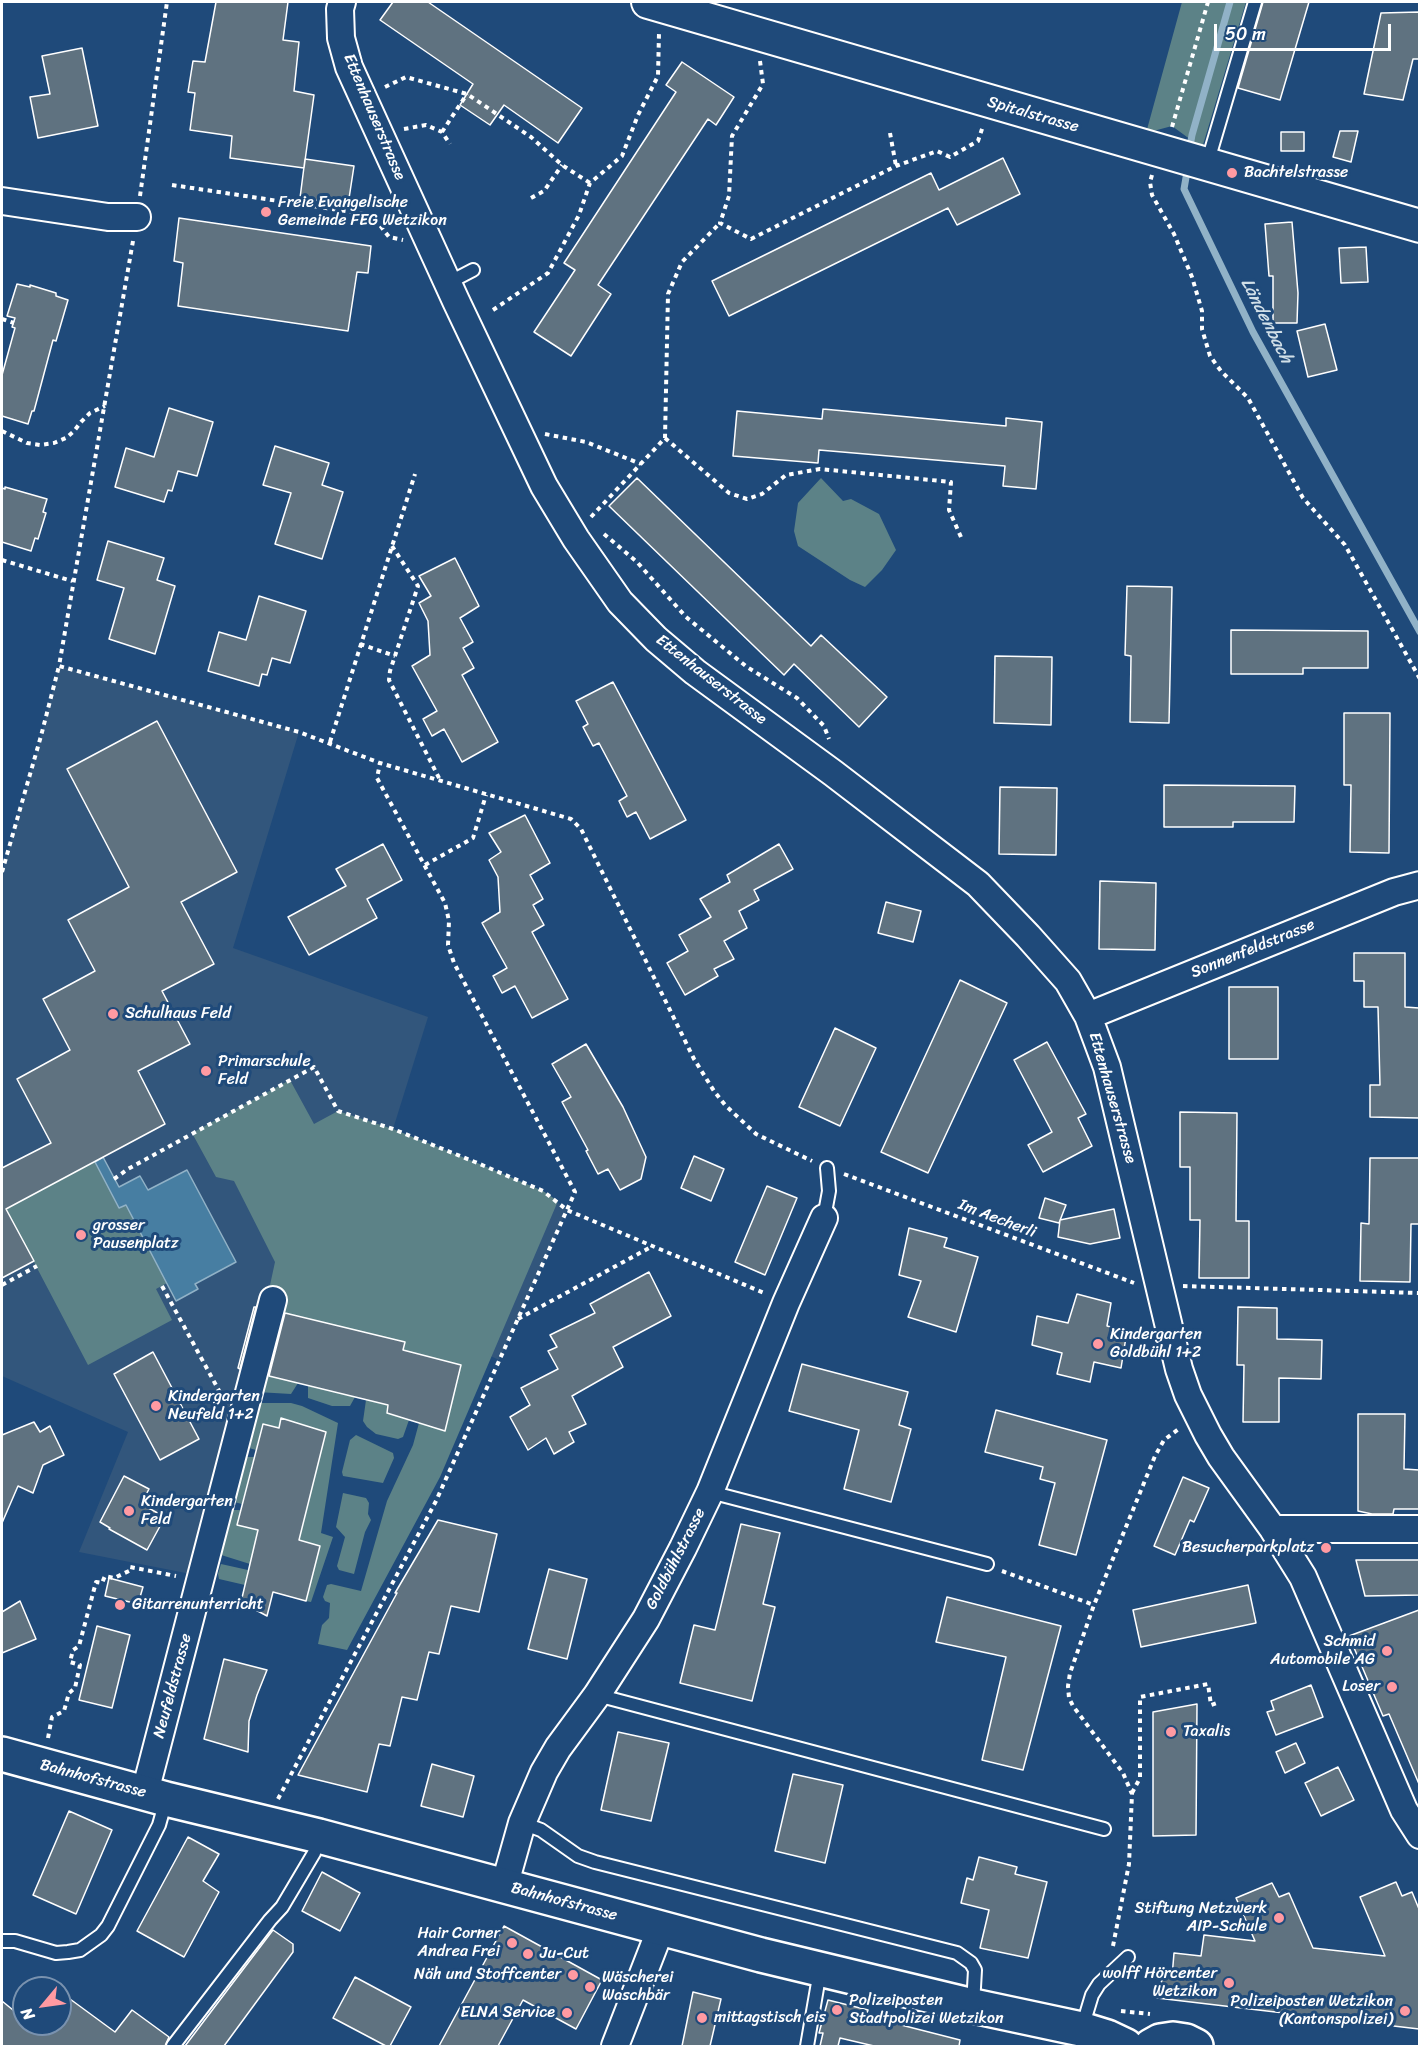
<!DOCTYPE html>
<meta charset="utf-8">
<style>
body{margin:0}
#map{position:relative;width:1421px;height:2048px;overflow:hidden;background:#1f4a7a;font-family:Sriracha,sans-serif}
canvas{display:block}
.frame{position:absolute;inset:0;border:3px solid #fff;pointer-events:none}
.north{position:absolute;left:12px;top:1976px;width:60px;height:60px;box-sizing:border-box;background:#1f4a7a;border:2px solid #7992af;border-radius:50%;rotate:241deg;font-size:16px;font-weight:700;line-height:24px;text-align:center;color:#fff}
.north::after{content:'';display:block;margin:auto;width:21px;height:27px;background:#ff9aa2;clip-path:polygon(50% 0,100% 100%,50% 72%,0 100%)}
.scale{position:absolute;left:1214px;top:24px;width:177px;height:27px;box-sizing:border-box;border:3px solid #fff;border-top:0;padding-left:8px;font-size:18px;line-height:21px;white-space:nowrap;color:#fff;-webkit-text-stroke:4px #1f4a7a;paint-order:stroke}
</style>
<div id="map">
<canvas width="1421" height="2048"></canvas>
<div class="frame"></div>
<div class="north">N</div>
<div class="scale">50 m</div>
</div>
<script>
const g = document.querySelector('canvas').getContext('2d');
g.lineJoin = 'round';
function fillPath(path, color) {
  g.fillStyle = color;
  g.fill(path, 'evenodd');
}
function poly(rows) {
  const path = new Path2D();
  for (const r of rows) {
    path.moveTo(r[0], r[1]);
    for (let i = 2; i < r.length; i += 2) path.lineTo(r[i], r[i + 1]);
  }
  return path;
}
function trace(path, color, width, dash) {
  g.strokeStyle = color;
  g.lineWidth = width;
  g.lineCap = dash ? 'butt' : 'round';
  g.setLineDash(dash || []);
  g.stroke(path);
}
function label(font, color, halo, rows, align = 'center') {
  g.font = font + ' Sriracha,sans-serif';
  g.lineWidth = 6;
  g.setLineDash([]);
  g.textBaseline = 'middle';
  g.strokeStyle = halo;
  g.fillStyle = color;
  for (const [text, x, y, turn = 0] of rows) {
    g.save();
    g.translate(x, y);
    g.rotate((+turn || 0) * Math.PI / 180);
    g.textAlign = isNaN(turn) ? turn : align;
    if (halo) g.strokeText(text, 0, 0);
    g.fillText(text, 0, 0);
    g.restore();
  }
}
const built = poly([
 [59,666,299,732,233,948,428,1017,393,1129,543,1191,567,1210,499,1360,320,1275,267,1298,201,1576,79,1552,128,1432,2,1376,2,872,41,736]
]);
const green = poly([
 [1182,2,1246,2,1202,148,1172,126,1146,133],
 [821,478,843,501,851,499,879,514,896,550,882,570,865,587,850,580,798,546,794,531,798,503],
 [290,1080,314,1124,338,1111,393,1129,475,1162,543,1191,558,1201,440,1477,347,1650,318,1644,322,1625,329,1618,330,1603,325,1601,323,1597,327,1585,331,1584,361,1591,387,1501,413,1445,419,1423,445,1430,461,1366,403,1350,404,1342,290,1315,274,1377,298,1383,291,1394,257,1392,267,1299,275,1262,234,1181,216,1177,192,1133],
 [95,1162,119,1208,126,1204,167,1283,156,1289,172,1320,88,1365,6,1209],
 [308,1386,332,1391,355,1397,350,1406,332,1406,308,1398],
 [366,1400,388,1405,387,1413,409,1420,403,1437,398,1439,376,1434,367,1427,363,1421],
 [261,1403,291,1403,302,1406,338,1423,321,1533,333,1537,311,1602,306,1601,320,1546,299,1540,326,1432,281,1418,279,1428,262,1425,256,1450,249,1448,246,1446,256,1406],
 [356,1435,393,1453,394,1458,383,1483,343,1476,342,1472,350,1440],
 [247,1457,254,1457,242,1504,234,1502,240,1459],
 [343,1493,366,1498,369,1503,368,1514,371,1520,365,1532,354,1574,339,1570,337,1566,345,1537,336,1527],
 [231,1510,241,1510,238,1525,258,1530,250,1564,218,1554],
 [221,1564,248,1570,245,1585,219,1579,218,1574]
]);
const water = poly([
 [103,1157,119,1187,140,1176,148,1190,187,1170,236,1262,195,1284,198,1289,176,1301,126,1205,119,1208,95,1162,103,1157]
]);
const stream = poly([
 [1189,152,1192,135,1230,2],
 [1188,166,1184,189,1253,332,1420,632]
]);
const building = poly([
 [216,2,288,2,283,40,299,42,294,91,314,95,304,168,230,158,232,136,190,130,195,93,188,92,193,61,205,62,216,2],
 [393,2,428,2,582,108,558,143,504,105,490,125,460,105,473,84,380,20,393,2],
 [1263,2,1309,2,1280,100,1238,88,1263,2],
 [1419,12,1419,59,1413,59,1403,100,1364,94,1381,13,1419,12],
 [82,48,98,126,38,138,30,97,50,94,42,56,82,48],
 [682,62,734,97,716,125,708,119,598,285,611,294,571,356,534,332,575,270,564,263,676,92,666,85,682,62],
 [1340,131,1358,131,1351,162,1333,157,1340,131],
 [1281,132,1304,132,1304,151,1281,151,1281,132],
 [1003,158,1020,194,957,225,948,208,729,316,712,281,931,173,939,190,1003,158],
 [305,159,354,166,348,205,300,198,305,159],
 [179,218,371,246,368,273,357,272,348,331,178,306,183,263,174,261,179,218],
 [1292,222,1298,293,1297,323,1273,323,1273,276,1269,276,1265,224,1292,222],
 [1366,247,1368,282,1341,283,1339,248,1366,247],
 [17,284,30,287,30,285,56,293,56,296,68,300,56,341,53,340,34,411,32,411,28,424,2,416,2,375,15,328,12,327,15,318,7,316,17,284],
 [1325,324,1337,370,1308,377,1297,331,1325,324],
 [169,408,213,422,197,476,178,471,172,491,168,490,164,502,115,487,126,448,154,457,169,408],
 [823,409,1006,426,1006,418,1042,422,1036,489,1003,486,1005,466,819,450,818,463,733,456,737,411,822,419,823,409],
 [275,446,329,463,322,485,343,492,322,559,275,544,291,493,263,485,275,446],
 [637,478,811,646,821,635,887,697,859,727,794,664,784,675,609,506,637,478],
 [5,487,47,499,43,512,46,513,38,539,35,538,31,551,2,542,2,488,5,489,5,487],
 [108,541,164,558,157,580,175,586,155,654,109,639,124,588,97,580,108,541],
 [455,558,479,606,460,618,473,642,463,648,474,668,462,675,498,742,462,762,444,729,432,736,423,719,437,711,412,666,430,655,428,621,419,603,431,596,419,576,455,558],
 [1127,586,1172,587,1169,723,1130,722,1131,656,1125,655,1127,586],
 [259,596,306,611,290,663,272,658,267,675,262,674,259,686,208,671,219,632,246,640,259,596],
 [1231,630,1368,631,1368,668,1303,668,1303,674,1231,674,1231,630],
 [995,656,1052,657,1051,725,994,723,995,656],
 [613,682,686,820,650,839,636,812,627,817,619,801,627,796,599,743,593,746,583,727,588,724,576,701,613,682],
 [1344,713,1390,713,1389,853,1350,852,1351,785,1344,785,1344,713],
 [157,721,237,872,181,902,214,964,162,991,190,1044,138,1071,165,1124,6,1209,34,1261,2,1278,2,1168,51,1143,17,1079,70,1050,43,999,95,971,68,920,129,887,67,769,157,721],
 [1164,785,1295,786,1294,822,1233,822,1233,827,1164,827,1164,785],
 [1000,787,1057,788,1056,855,999,854,1000,787],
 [525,815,550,863,530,875,543,899,533,905,544,925,532,932,568,999,532,1018,515,986,502,993,493,976,507,968,482,923,500,912,498,877,489,860,501,852,489,833,525,815],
 [383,844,402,880,367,899,377,918,309,955,288,917,346,886,336,869,383,844],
 [779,844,793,869,754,890,759,900,739,911,747,928,724,941,734,959,714,969,718,976,685,995,667,963,688,951,679,935,711,917,700,899,730,882,727,875,779,844],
 [1100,881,1156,883,1155,950,1099,949,1100,881],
 [886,902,921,911,913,942,878,933,886,902],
 [1354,953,1405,953,1405,1007,1419,1008,1419,1118,1370,1117,1370,1085,1380,1085,1378,1007,1364,1007,1364,981,1354,981,1354,953],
 [960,980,1007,1003,928,1173,881,1152,960,980],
 [1229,987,1278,987,1278,1059,1229,1059,1229,987],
 [835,1028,876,1048,840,1126,799,1107,835,1028],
 [1047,1042,1086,1114,1078,1118,1092,1146,1043,1172,1028,1145,1052,1132,1014,1060,1047,1042],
 [586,1044,623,1107,646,1157,641,1179,620,1190,608,1169,598,1174,586,1151,588,1150,562,1102,571,1097,552,1064,586,1044],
 [1180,1112,1237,1113,1236,1221,1249,1221,1249,1278,1199,1278,1200,1220,1190,1220,1190,1167,1180,1167,1180,1112],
 [694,1156,724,1169,711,1201,681,1188,694,1156],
 [1370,1158,1419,1158,1419,1224,1411,1224,1410,1282,1360,1281,1361,1223,1369,1224,1370,1158],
 [767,1186,797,1198,765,1275,735,1262,767,1186],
 [1045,1198,1066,1205,1059,1223,1039,1218,1045,1198],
 [1114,1209,1120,1238,1090,1244,1058,1237,1060,1220,1114,1209],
 [909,1228,947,1238,944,1247,978,1257,956,1332,908,1317,921,1281,899,1275,909,1228],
 [649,1272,671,1316,613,1347,623,1367,572,1396,586,1424,569,1432,574,1442,554,1454,546,1438,528,1450,510,1417,530,1405,521,1388,558,1369,548,1351,557,1347,550,1335,595,1313,590,1304,649,1272],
 [1077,1294,1111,1303,1107,1326,1127,1331,1121,1368,1094,1362,1090,1382,1057,1374,1062,1353,1032,1345,1037,1316,1068,1323,1077,1294],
 [254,1307,256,1307,240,1369,238,1368,254,1307],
 [1238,1307,1277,1308,1277,1339,1322,1340,1321,1379,1279,1378,1279,1422,1243,1422,1244,1365,1237,1365,1238,1307],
 [285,1313,405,1342,403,1350,461,1365,445,1431,387,1413,388,1405,269,1376,285,1313],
 [153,1352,199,1439,160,1460,114,1374,153,1352],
 [802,1364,908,1392,899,1425,911,1429,891,1502,844,1489,859,1430,789,1411,802,1364],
 [996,1410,1107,1440,1076,1555,1039,1545,1055,1483,1040,1479,1043,1467,985,1452,996,1410],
 [1358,1414,1405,1414,1404,1469,1419,1470,1419,1509,1394,1509,1393,1514,1372,1514,1358,1511,1358,1414],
 [281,1418,326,1432,299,1540,320,1546,306,1601,273,1592,267,1616,241,1602,258,1530,237,1525,263,1424,279,1428,281,1418],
 [34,1422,40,1432,50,1426,64,1455,43,1465,33,1493,18,1486,2,1523,2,1435,34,1422],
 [124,1476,149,1489,141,1504,165,1517,147,1550,109,1529,110,1528,100,1522,124,1476],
 [1183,1477,1209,1488,1194,1522,1190,1520,1175,1555,1154,1546,1183,1477],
 [438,1520,497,1534,479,1612,451,1606,439,1654,429,1652,417,1700,402,1697,390,1746,379,1744,367,1792,298,1775,397,1593,395,1593,438,1520],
 [741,1524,780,1533,763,1604,775,1607,752,1701,680,1683,694,1625,715,1630,741,1524],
 [1356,1560,1419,1560,1419,1595,1365,1596,1356,1560],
 [549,1569,587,1579,567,1659,528,1649,549,1569],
 [109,1578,143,1587,138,1604,105,1596,109,1578],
 [1248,1585,1256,1623,1141,1647,1133,1610,1248,1585],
 [947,1597,1061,1626,1023,1770,982,1760,1006,1657,936,1642,947,1597],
 [20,1601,36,1639,2,1653,2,1612,20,1601],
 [1419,1610,1419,1784,1389,1714,1383,1716,1349,1636,1419,1610],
 [97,1626,130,1635,112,1708,79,1700,97,1626],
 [224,1659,267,1670,257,1695,249,1721,248,1752,204,1739,224,1659],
 [1311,1685,1323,1717,1276,1735,1267,1712,1274,1710,1271,1701,1311,1685],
 [1197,1704,1196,1835,1153,1836,1153,1712,1197,1704],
 [618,1732,669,1743,651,1821,601,1810,618,1732],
 [1296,1743,1305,1763,1285,1773,1276,1752,1296,1743],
 [432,1764,474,1776,463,1817,421,1806,432,1764],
 [1338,1767,1354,1800,1321,1816,1305,1783,1338,1767],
 [793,1774,843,1785,825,1863,775,1851,793,1774],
 [69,1811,112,1830,76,1914,33,1895,69,1811],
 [188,1837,219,1854,203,1881,219,1892,184,1957,137,1931,188,1837],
 [979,1857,1017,1867,1015,1874,1047,1882,1028,1958,980,1948,989,1910,961,1903,967,1878,973,1880,979,1857],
 [322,1872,360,1893,340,1931,302,1911,322,1872],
 [1396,1882,1402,1896,1412,1892,1419,1909,1419,2029,1157,1998,1163,1976,1172,1977,1174,1953,1201,1956,1204,1935,1255,1941,1236,1898,1272,1883,1279,1897,1289,1893,1313,1948,1385,1956,1360,1897,1396,1882],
 [504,1926,602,1980,576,2029,523,2000,498,2046,439,2046,504,1926],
 [273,1930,293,1944,293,1952,224,2046,185,2046,273,1930],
 [355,1977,411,2007,390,2046,386,2046,333,2018,355,1977],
 [693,1992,721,1999,710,2046,682,2046,693,1992],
 [70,1999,115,2032,132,2010,169,2037,165,2046,2,2046,2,2001,24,2019,24,2024,60,2024,60,2012,70,1999],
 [828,2000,868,2010,866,2016,960,2040,959,2046,874,2046,840,2038,838,2046,820,2046,823,2033,819,2033,828,2000]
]);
const path = poly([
 [760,61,763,84,732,136,729,196,720,223,751,239,896,166,937,151,950,157,978,141,983,126],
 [385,87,406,77,467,94,531,137,562,165,590,183],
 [1172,127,1208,2],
 [404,129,426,125,442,132,450,144],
 [442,132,467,94],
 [890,133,896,166],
 [1152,175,1150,182,1152,195,1174,234,1192,277,1202,311,1202,329,1210,356,1221,371,1248,398,1303,498,1345,545,1420,679],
 [172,185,372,215,389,237,403,240],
 [140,196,167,2],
 [531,198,544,191,562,165],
 [133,241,59,666,299,732,380,763,571,819,581,829,694,1059,714,1091,725,1105,756,1134,812,1161],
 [493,310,548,273,579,215,590,183,622,156,638,115,658,76,659,33],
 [2,319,14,323],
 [2,431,27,443,40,445,54,443,66,438,74,431,81,422,90,413,105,406],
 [545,434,586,442,641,464],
 [665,438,729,493,747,499,762,494,786,475,820,469,951,482,949,510,961,537],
 [591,517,665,438,668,294,682,262,720,223],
 [604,534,637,562,686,617,747,667,797,698,824,726,829,739],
 [392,546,418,586,390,671,389,680,440,780],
 [2,560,72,581],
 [360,644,395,656],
 [330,742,415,474],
 [425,865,473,838,486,795],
 [2,872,41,736,59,666],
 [844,1174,1134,1283],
 [114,1179,128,1169,314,1067,338,1111,393,1129,475,1162,543,1191,567,1210,764,1293],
 [2,1285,37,1266],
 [162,1286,223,1398],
 [1183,1286,1420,1293],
 [518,1319,651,1247],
 [1002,1571,1094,1605],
 [48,1738,52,1717,64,1711,69,1693,75,1688,80,1665,70,1662,73,1650,79,1646,96,1582,102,1583,105,1576,114,1578,129,1571,130,1567,176,1576],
 [1132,1793,1140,1778,1140,1697,1208,1684,1211,1705,1220,1702],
 [278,1799,436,1501,575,1192,454,963,448,945,449,921,445,903,377,778,380,763],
 [1113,1946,1129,1864,1132,1794,1123,1773,1073,1706,1069,1698,1068,1686,1070,1673,1094,1605,1155,1456,1164,1440,1180,1428],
 [1121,2011,1150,2014]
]);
const service = poly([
 [1207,164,1255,2],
 [448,283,473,270],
 [824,1218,829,1191,827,1168],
 [710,1492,987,1564],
 [597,1695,1104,1829],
 [522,1823,541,1830,578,1856,595,1862,957,1953,971,1963,975,1970,973,2005],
 [2,1941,15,1941,56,1953,68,1952,80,1950,101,1935,108,1926,159,1825,166,1800],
 [1082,2028,1092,1995,1099,1984,1128,1957],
 [173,2046,270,1920,282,1907,314,1853,319,1837],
 [807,2046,820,1971]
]);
const minor = poly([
 [342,2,340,9,341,38,349,67,456,301,544,486,576,539,620,602,656,639,695,672,833,773,978,884,1028,936,1068,981,1088,1016,1107,1067,1179,1369,1188,1395,1208,1435,1221,1457,1273,1529,1303,1577,1404,1810,1420,1835],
 [2,201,108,217,137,217],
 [1088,1016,1394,892,1420,885],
 [1273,1529,1420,1529],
 [145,1792,273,1300],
 [504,1887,522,1823,544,1772,558,1748,597,1695,646,1619,683,1548,710,1492,786,1303,824,1218],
 [615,2046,661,1928]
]);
const tertiary = poly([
 [648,2,1420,226]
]);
const secondary = poly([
 [2,1754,166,1799,319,1836,761,1955,973,2006,1081,2029,1107,2037,1126,2046],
 [1151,2046,1160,2041,1173,2039,1186,2041,1196,2046]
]);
const markers = [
 [1232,173,6,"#ff9aa2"],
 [266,212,6,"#ff9aa2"],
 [113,1014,6,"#ff9aa2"],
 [206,1071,6,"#ff9aa2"],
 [81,1235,6,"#ff9aa2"],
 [1098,1344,6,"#ff9aa2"],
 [156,1406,6,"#ff9aa2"],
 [129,1511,6,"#ff9aa2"],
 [1326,1548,6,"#ff9aa2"],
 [120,1605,6,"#ff9aa2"],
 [1387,1651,6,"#ff9aa2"],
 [1392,1687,6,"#ff9aa2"],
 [1171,1732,6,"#ff9aa2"],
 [1279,1918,6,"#ff9aa2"],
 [512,1943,6,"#ff9aa2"],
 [528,1954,6,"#ff9aa2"],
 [573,1975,6,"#ff9aa2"],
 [1229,1983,6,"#ff9aa2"],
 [590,1987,6,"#ff9aa2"],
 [837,2010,6,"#ff9aa2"],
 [1405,2011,6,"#ff9aa2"],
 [567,2013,6,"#ff9aa2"],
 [702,2018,6,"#ff9aa2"]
];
const streetNames = [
 ["Spitalstrasse",1033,115,16],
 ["Ettenhauserstrasse",374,117,67],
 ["Ettenhauserstrasse",711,680,38],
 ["Sonnenfeldstrasse",1253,949,-22],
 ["Ettenhauserstrasse",1112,1098,74],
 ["Im Aecherli",997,1219,21],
 ["Goldbühlstrasse",676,1559,-63],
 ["Neufeldstrasse",173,1686,-75],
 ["Bahnhofstrasse",93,1779,15],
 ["Bahnhofstrasse",564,1902,15]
];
const poiNames = [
 ["Bachtelstrasse",1244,173],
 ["Freie Evangelische",278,203],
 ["Gemeinde FEG Wetzikon",278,221],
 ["Schulhaus Feld",125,1014],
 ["Primarschule",218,1062],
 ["Feld",218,1080],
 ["grosser",93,1226],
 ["Pausenplatz",93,1244],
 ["Kindergarten",1110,1335],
 ["Goldbühl 1+2",1110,1353],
 ["Kindergarten",168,1397],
 ["Neufeld 1+2",168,1415],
 ["Kindergarten",141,1502],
 ["Feld",141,1520],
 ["Besucherparkplatz",1314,1548,"right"],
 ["Gitarrenunterricht",132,1605],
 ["Schmid",1375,1642,"right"],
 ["Automobile AG",1375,1660,"right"],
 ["Loser",1380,1687,"right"],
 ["Taxalis",1183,1732],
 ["Stiftung Netzwerk",1267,1909,"right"],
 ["AIP-Schule",1267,1927,"right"],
 ["Hair Corner",500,1934,"right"],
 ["Andrea Frei",500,1952,"right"],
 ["Ju-Cut",540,1954],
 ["wolff Hörcenter",1217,1974,"right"],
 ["Wetzikon",1217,1992,"right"],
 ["Näh und Stoffcenter",561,1975,"right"],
 ["Wäscherei",602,1978],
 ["Waschbär",602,1996],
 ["Polizeiposten",849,2001],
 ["Stadtpolizei Wetzikon",849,2019],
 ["Polizeiposten Wetzikon",1393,2002,"right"],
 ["(Kantonspolizei)",1393,2020,"right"],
 ["ELNA Service",555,2013,"right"],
 ["mittagstisch eis",714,2018]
];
const waterNames = [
 ["Ländenbach",1266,321,63]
];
fillPath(built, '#32567c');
fillPath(green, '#5c8287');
fillPath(water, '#477ea2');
trace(water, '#91b2c7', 1.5);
trace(stream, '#91b2c7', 7);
fillPath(building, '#5f7280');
trace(building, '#fff', 1.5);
trace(service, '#fff', 16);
trace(minor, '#fff', 30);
trace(tertiary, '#fff', 36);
trace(secondary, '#fff', 38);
trace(path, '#fff', 4, [4.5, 4.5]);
trace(service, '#1f4a7a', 12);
trace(minor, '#1f4a7a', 26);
trace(tertiary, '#1f4a7a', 32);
trace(secondary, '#1f4a7a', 33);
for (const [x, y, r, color] of markers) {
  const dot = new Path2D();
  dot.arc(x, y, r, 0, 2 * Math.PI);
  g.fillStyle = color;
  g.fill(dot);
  trace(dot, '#1f4a7a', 2);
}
label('16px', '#fff', '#1f4a7a', streetNames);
label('16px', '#fff', '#1f4a7a', poiNames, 'left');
label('italic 18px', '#d1dfe8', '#1f4a7a', waterNames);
</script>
